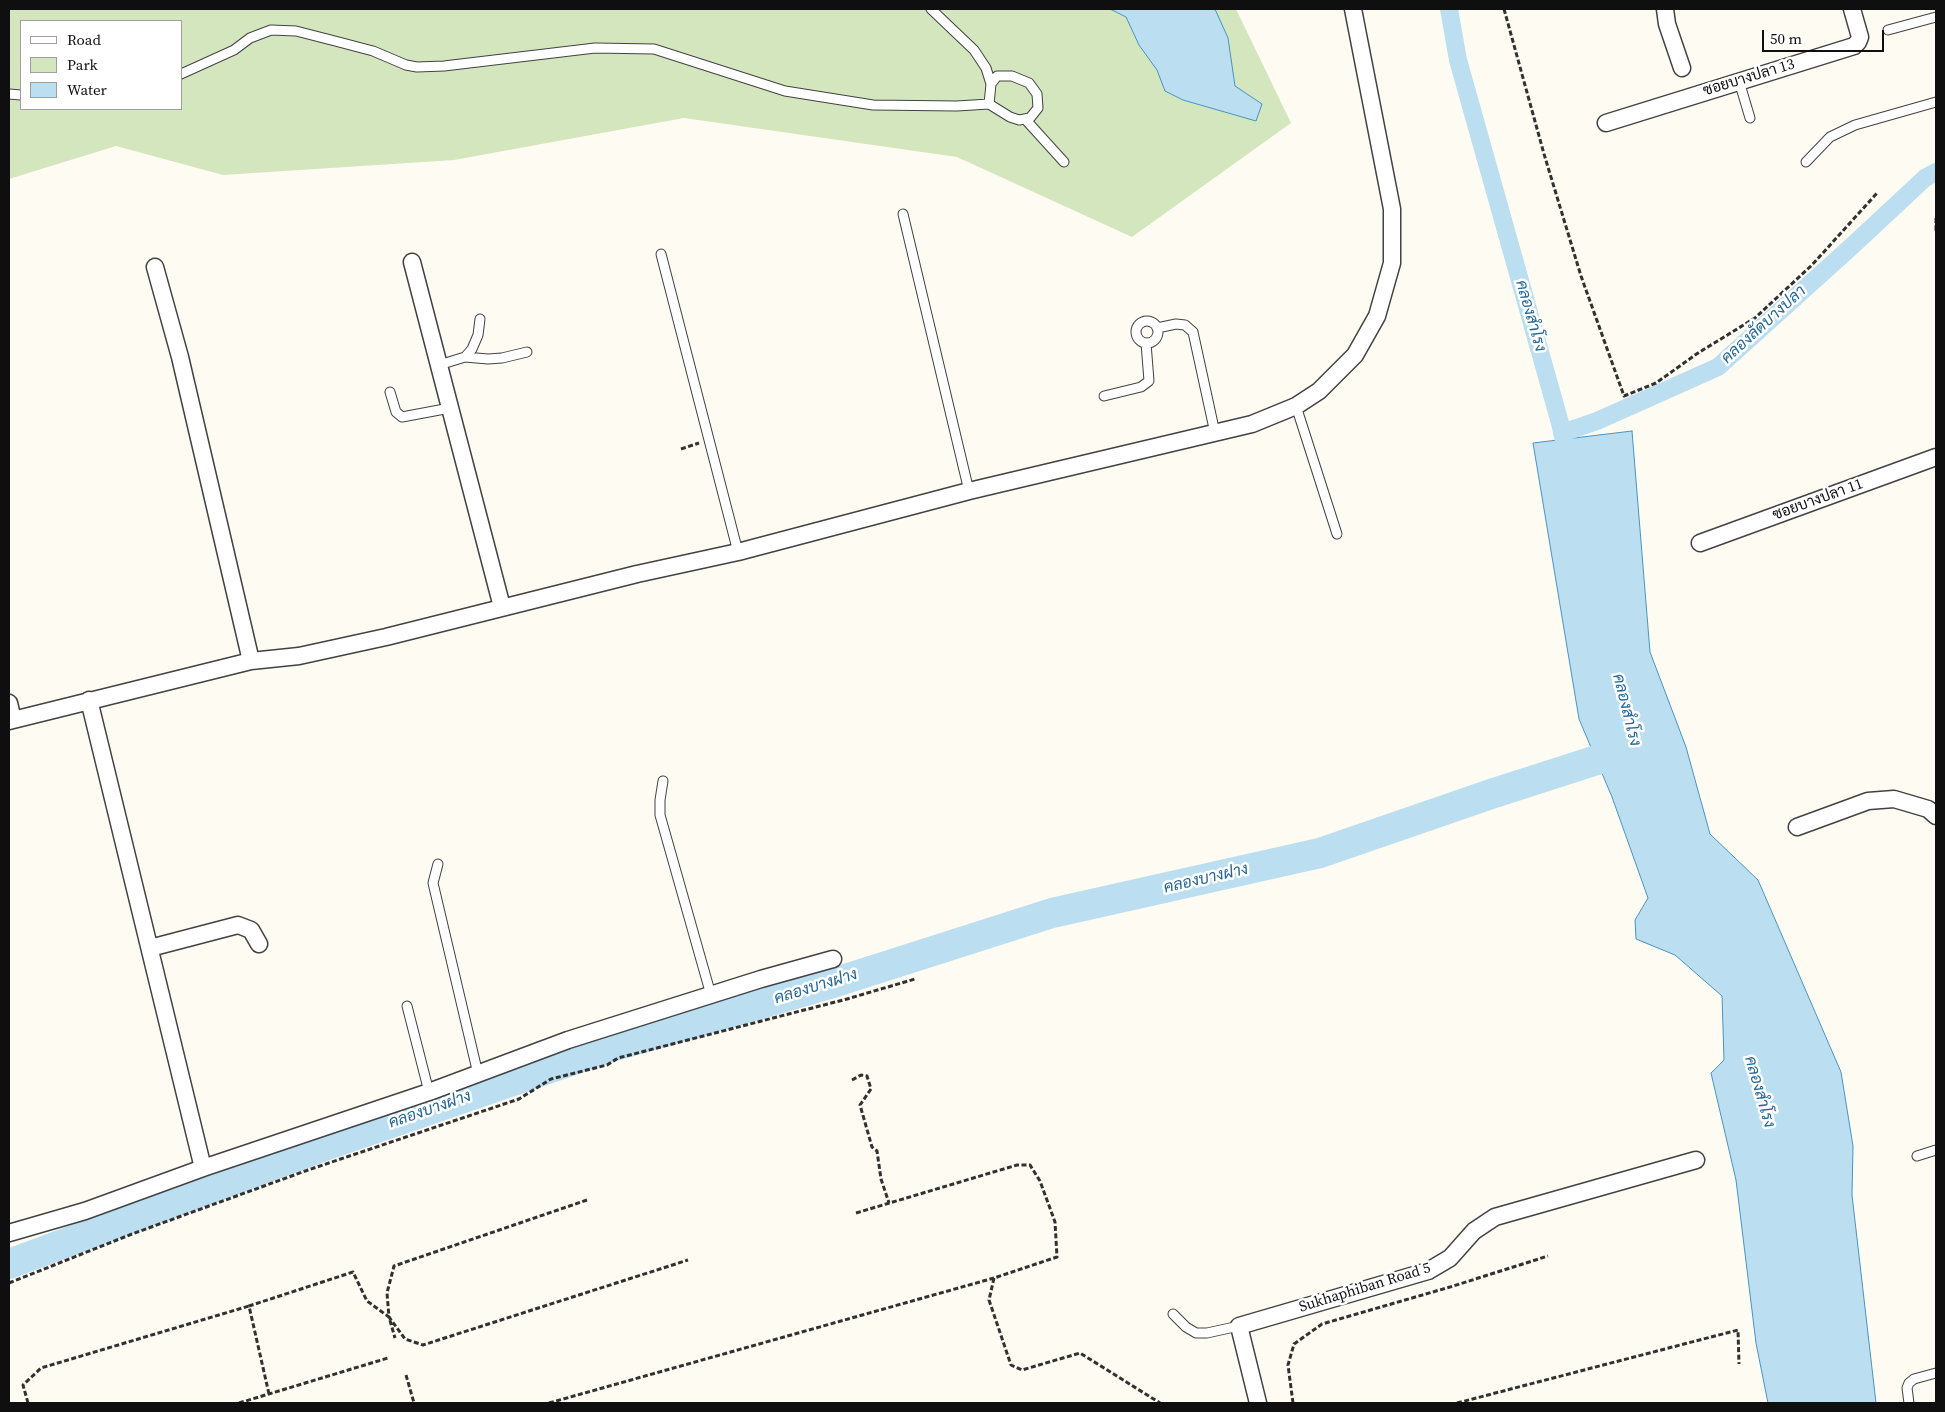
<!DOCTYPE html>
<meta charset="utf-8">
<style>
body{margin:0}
#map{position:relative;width:1945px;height:1412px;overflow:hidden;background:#fefbf2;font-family:"Source Serif 4",serif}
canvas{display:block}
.frame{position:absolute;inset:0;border:10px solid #0f0f0f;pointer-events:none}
.legend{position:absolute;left:20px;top:20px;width:162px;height:90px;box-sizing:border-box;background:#fff;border:1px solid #9f9f9f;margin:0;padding:6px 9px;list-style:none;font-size:15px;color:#0f0f0f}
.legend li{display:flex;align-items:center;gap:10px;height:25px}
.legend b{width:25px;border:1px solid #9f9f9f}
.scale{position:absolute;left:1762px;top:30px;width:122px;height:22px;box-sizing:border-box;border:2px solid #0f0f0f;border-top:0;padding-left:6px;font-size:15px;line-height:18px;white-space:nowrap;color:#0f0f0f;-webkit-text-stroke:4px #fff;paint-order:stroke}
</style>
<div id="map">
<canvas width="1945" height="1412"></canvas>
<div class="frame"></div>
<ul class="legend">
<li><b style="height:6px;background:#fff"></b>Road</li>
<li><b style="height:14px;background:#d4e6be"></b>Park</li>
<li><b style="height:14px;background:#bbdef1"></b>Water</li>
</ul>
<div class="scale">50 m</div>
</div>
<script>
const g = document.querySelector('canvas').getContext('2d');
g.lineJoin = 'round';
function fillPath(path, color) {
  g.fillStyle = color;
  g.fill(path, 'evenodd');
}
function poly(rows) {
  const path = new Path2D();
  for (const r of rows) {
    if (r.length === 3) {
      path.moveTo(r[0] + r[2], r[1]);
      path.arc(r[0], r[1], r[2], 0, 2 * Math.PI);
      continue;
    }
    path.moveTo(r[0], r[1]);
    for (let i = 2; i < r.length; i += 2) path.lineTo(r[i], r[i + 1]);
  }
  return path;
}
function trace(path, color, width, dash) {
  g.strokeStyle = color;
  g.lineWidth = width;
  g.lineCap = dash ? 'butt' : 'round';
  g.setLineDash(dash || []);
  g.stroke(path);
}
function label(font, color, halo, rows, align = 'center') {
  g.font = font + ' "Source Serif 4",Sarabun,serif';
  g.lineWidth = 5;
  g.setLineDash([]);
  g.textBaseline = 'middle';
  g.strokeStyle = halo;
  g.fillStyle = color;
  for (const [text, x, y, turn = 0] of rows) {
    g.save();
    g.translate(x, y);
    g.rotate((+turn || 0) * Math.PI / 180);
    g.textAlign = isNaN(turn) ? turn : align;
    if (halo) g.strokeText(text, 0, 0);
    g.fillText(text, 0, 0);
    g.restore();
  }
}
const green = poly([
 [9,9,1236,9,1291,123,1132,237,957,157,684,118,454,160,223,175,116,146,9,179],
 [21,21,181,21,181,109,21,109]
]);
const water = poly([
 [1110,9,1215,9,1228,38,1235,86,1262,104,1256,121,1183,100,1165,91,1157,70,1139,45,1126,17,1110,9],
 [1632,431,1650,652,1686,747,1710,834,1758,880,1841,1072,1853,1146,1852,1195,1876,1403,1768,1403,1756,1343,1736,1180,1711,1073,1724,1060,1722,996,1675,955,1636,939,1635,920,1648,898,1612,797,1579,719,1533,443,1632,431]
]);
const canal = poly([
 [1449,9,1458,60,1560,423,1569,462],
 [1562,433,1597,421,1718,367,1852,246,1925,178,1936,172]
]);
const river = poly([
 [9,1264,330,1144,611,1047,836,982,1052,913,1320,853,1491,794,1634,748]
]);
const path = poly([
 [1504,9,1544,154,1581,276,1624,396,1656,383,1698,353,1755,318,1812,265,1878,192],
 [1936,218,1936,232],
 [681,449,699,443],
 [852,1080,861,1075,867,1076,871,1089,860,1105,872,1147,877,1151,881,1179,889,1203],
 [587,1200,394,1266,387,1293,389,1317,405,1339,423,1345,688,1260],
 [856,1213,1017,1165,1030,1165,1040,1181,1055,1222,1057,1257,994,1278,989,1300,1011,1365,1022,1370,1080,1353,1160,1403],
 [9,1283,132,1234,308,1170,519,1099,551,1079,607,1065,618,1058,847,999,915,979],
 [406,1375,414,1403],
 [269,1394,249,1306,353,1272,367,1301,389,1317,395,1338],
 [28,1403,23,1385,41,1368,249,1306],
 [239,1403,388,1358],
 [549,1403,994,1278],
 [1293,1403,1288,1365,1294,1344,1322,1324,1450,1287,1548,1256],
 [1457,1403,1738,1330,1739,1364]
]);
const service = poly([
 [931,9,974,50,986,68,991,84],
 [1888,30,1936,17],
 [181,74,234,50,250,38,271,30,296,31,335,41,373,51,406,65,417,67,444,66,595,48,654,49,785,91,873,105,957,106,989,104,1010,117,1019,120,1030,118,1038,108,1037,94,1029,83,1012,76,997,76,991,84,989,104],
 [1739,81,1750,118],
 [9,94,21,95],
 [1025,119,1064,162],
 [1806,162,1830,137,1855,125,1936,102],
 [903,214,969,491],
 [661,254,738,552],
 [1147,332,11],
 [1157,328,1176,324,1185,325,1193,332,1215,433],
 [465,357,472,349,478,335,480,319],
 [439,365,465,357,488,359,502,358,527,352],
 [390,392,396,412,402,417,450,408],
 [1104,396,1141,387,1149,381,1146,343],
 [1296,406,1337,534],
 [663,781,660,800,660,815,711,995],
 [438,864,433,883,478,1074],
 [407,1006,429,1092],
 [1917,1156,1936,1150],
 [1173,1314,1186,1327,1196,1333,1207,1333,1239,1326],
 [1909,1403,1907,1388,1909,1383,1914,1379,1936,1373]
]);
const minor = poly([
 [1665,9,1667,24,1682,68],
 [1606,123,1854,46,1858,42,1860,37,1852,9],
 [412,262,502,607],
 [155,267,180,357,251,661],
 [1700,543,1936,457],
 [89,700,203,1168],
 [9,703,13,720],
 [9,721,251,661,299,656,386,637,637,574,738,552,969,491,1252,424,1296,406,1319,391,1355,355,1377,316,1392,263,1392,209,1353,9],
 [1797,827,1868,801,1894,799,1928,809,1936,816],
 [150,948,238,925,251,930,259,944],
 [9,1233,85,1211,203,1168,429,1092,568,1040,761,979,833,959],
 [1258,1403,1239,1326,1428,1271,1450,1258,1474,1231,1495,1217,1696,1160]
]);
const streetNames = [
 ["ซอยบางปลา 13",1749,78,-17],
 ["ซอยบางปลา 11",1818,500,-20],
 ["Sukhaphiban Road 5",1365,1288,-17]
];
const waterNames = [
 ["คลองสำโรง",1530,316,74],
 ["คลองลัดบางปลา",1764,325,-42],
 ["คลองสำโรง",1626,710,76],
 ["คลองบางฝาง",1206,879,-13],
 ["คลองบางฝาง",816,987,-17],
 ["คลองสำโรง",1759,1092,74],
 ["คลองบางฝาง",430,1110,-19]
];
fillPath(green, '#d4e6be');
fillPath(water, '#bbdef1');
trace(water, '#4894c2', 1);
trace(canal, '#bbdef1', 18);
trace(river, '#bbdef1', 30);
trace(service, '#424242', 11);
trace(minor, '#424242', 19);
trace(path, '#313131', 3, [5, 2.5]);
trace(service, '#fff', 9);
trace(minor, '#fff', 16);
label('15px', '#0f0f0f', '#fff', streetNames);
label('italic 16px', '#226697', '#fff', waterNames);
</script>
